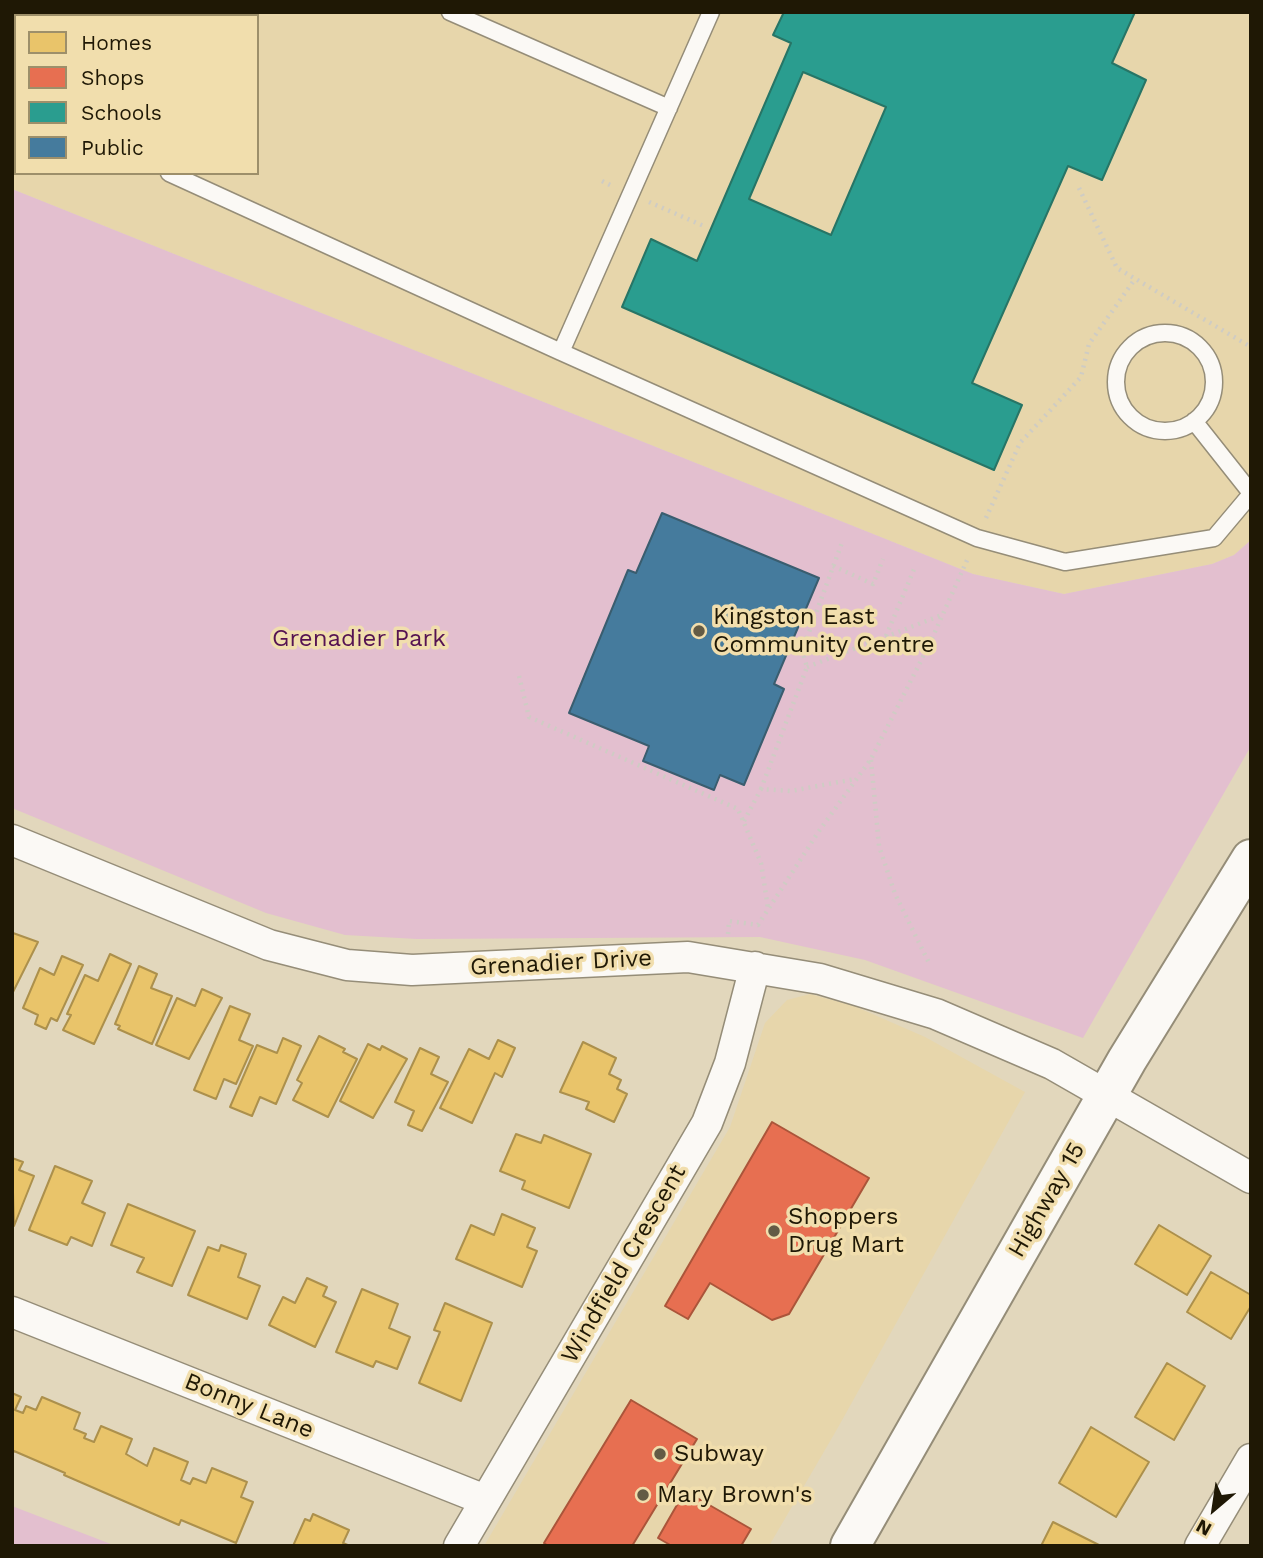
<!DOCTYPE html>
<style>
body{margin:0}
#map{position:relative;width:1263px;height:1558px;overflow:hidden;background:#e2d7bc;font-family:"Work Sans",sans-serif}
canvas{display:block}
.frame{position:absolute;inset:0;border:14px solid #1f1805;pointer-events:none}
.legend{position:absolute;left:14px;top:14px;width:245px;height:161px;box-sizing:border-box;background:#f1dead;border:2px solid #9d8f6a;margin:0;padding:9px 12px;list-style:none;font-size:21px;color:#1f1805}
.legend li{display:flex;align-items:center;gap:14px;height:35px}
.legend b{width:35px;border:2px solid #9d8f6a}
.north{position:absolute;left:1179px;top:1474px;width:70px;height:70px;-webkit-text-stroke:5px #f1dead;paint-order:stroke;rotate:209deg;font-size:19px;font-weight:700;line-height:28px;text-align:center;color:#1f1805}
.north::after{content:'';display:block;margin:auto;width:24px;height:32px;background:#1f1805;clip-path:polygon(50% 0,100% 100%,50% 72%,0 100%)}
</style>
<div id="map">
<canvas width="1263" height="1558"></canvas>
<div class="frame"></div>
<ul class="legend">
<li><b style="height:19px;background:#e9c46a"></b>Homes</li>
<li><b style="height:19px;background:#e76f51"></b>Shops</li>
<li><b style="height:19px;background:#2a9d8f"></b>Schools</li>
<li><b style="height:19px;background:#457b9d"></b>Public</li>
</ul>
<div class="north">N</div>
</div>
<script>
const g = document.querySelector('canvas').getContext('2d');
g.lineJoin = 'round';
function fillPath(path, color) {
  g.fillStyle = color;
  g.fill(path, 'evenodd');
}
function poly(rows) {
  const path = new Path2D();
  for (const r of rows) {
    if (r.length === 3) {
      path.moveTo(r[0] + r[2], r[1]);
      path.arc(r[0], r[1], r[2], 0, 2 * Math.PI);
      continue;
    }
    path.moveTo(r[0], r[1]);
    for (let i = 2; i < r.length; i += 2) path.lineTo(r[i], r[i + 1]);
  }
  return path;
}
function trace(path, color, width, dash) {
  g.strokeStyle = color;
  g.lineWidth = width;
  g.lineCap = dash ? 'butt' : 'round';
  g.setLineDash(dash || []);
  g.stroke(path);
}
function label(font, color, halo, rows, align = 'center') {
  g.font = font + ' "Work Sans",sans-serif';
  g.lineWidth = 7;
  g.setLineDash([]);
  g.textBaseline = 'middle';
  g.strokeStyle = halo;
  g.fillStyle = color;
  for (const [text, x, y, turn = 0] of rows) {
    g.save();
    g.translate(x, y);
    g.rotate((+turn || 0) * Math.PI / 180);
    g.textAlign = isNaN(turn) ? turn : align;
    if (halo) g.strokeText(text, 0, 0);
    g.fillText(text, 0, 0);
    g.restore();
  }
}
const built = poly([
 [12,12,1251,12,1251,540,1234,555,1212,564,1064,594,973,574,12,189],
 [16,16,257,16,257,173,16,173],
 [810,994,854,1006,925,1037,1025,1092,836,1431,769,1546,484,1546,730,1127,765,1023,787,1000]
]);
const green = poly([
 [12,189,973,574,1064,594,1212,564,1234,555,1251,540,1251,746,1083,1038,865,960,760,937,417,939,345,935,266,913,12,808],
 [12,1506,116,1546,12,1546]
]);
const homes = poly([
 [13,933,38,942,12,994,12,934,13,933],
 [110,954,131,964,94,1044,63,1030,71,1015,67,1014,85,975,98,981,110,954],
 [62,956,83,965,57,1021,51,1018,46,1029,35,1024,38,1015,23,1008,40,968,54,975,62,956],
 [139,966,157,974,151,988,172,996,152,1044,118,1029,120,1026,115,1024,139,966],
 [202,989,222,998,189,1059,156,1045,177,998,195,1006,202,989],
 [230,1006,250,1014,239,1040,253,1046,236,1084,224,1079,216,1099,194,1090,230,1006],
 [319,1036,345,1049,343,1052,357,1059,328,1117,293,1100,302,1083,297,1080,319,1036],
 [283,1038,301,1046,276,1104,260,1097,252,1116,230,1107,257,1045,277,1053,283,1038],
 [498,1040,515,1048,502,1077,495,1073,472,1123,440,1108,469,1049,489,1059,498,1040],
 [583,1042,616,1058,609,1074,621,1080,617,1089,627,1094,614,1122,586,1109,589,1102,560,1092,583,1042],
 [368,1044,380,1050,382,1046,407,1059,373,1118,340,1101,368,1044],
 [420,1048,439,1057,431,1074,448,1082,422,1131,408,1125,414,1111,395,1102,420,1048],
 [516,1134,541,1143,544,1135,591,1154,569,1208,522,1189,525,1181,500,1171,516,1134],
 [12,1158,23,1162,19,1170,34,1176,14,1226,12,1158],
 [55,1166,92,1181,82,1203,105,1213,92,1246,71,1237,67,1245,29,1230,55,1166],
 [128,1204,195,1231,172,1286,137,1272,144,1258,111,1245,128,1204],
 [502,1214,535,1228,527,1247,537,1251,522,1287,456,1259,471,1225,494,1235,502,1214],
 [1159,1225,1211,1256,1187,1295,1135,1264,1159,1225],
 [221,1245,246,1254,238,1277,260,1286,247,1319,188,1295,208,1247,219,1251,221,1245],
 [1211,1272,1251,1295,1251,1306,1231,1339,1187,1312,1211,1272],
 [307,1278,327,1287,323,1296,336,1302,315,1347,269,1325,283,1297,295,1303,307,1278],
 [362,1289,398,1304,389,1328,410,1337,397,1369,376,1361,373,1367,336,1352,362,1289],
 [445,1303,492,1323,461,1401,419,1383,440,1332,434,1330,445,1303],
 [1167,1363,1205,1386,1174,1440,1135,1417,1167,1363],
 [12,1393,21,1397,15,1410,23,1413,26,1406,36,1410,42,1397,80,1413,74,1429,86,1434,84,1438,94,1442,101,1426,132,1439,126,1454,147,1466,154,1448,188,1462,181,1480,190,1484,193,1478,206,1483,212,1468,247,1482,241,1497,253,1502,236,1543,181,1520,179,1525,64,1475,65,1473,14,1451,12,1455,12,1393],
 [1091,1427,1149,1462,1116,1517,1059,1483,1091,1427],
 [313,1514,349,1530,343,1543,350,1546,293,1546,305,1519,310,1521,313,1514],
 [1053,1522,1101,1546,1041,1546,1053,1522]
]);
const shops = poly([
 [772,1122,869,1178,789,1314,772,1320,710,1283,688,1319,665,1306,772,1122],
 [631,1400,697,1439,632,1546,548,1546,544,1543,631,1400],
 [685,1491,751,1529,741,1546,672,1546,658,1538,685,1491]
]);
const schools = poly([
 [784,12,1135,12,1112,63,1146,80,1102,180,1068,166,972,383,1022,405,994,470,622,307,651,239,697,261,791,43,773,35,784,12],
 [803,72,886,107,831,235,749,199,803,72]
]);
const public = poly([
 [662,513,819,578,774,684,784,689,744,785,720,775,714,790,643,761,649,746,569,713,628,570,636,573,662,513]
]);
const path = poly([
 [602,181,612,186],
 [1079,188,1117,268,1251,347],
 [649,202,706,227],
 [986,518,1020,443,1081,377,1089,344,1135,279],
 [833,566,873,584,883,559],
 [886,636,915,567],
 [807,667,942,615],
 [519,676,529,717,738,809,761,863,768,908],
 [871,760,879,846,895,894,929,963],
 [761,789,807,667,802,651,843,540],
 [744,821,761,789,791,791,855,779],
 [728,934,729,921,758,925,819,831,871,759,930,643,968,558]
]);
const lane = poly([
 [450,12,669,108],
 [711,12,561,352,977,538,1065,562,1214,538,1251,494],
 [192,16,194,12],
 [169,173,561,352],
 [1165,382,49],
 [1194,421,1251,493]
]);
const street = poly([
 [12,840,269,945,347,965,412,970,688,957,820,979,936,1014,1052,1064,1251,1178],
 [12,1312,485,1500],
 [459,1546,707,1123,730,1063,755,967],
 [1200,1546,1251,1459]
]);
const secondary = poly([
 [850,1546,1127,1060,1251,859]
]);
const markers = [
 [699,631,7,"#635b45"],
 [774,1231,7,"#635b45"],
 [660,1454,7,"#635b45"],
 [643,1495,7,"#635b45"]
];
const poiNames = [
 ["Kingston East",713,617],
 ["Community Centre",713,645],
 ["Shoppers",788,1217],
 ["Drug Mart",788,1245],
 ["Subway",674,1454],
 ["Mary Brown's",657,1495]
];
const parkNames = [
 ["Grenadier Park",359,639]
];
const streetNames = [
 ["Grenadier Drive",561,963,-3],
 ["Highway 15",1047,1200,-60],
 ["Windfield Crescent",624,1264,-60],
 ["Bonny Lane",249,1406,22]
];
fillPath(built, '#e7d6ab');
fillPath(green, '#e3bfcf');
fillPath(homes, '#e9c46a');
trace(homes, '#ac904c', 2);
fillPath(shops, '#e76f51');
trace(shops, '#ab553a', 2);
fillPath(schools, '#2a9d8f');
trace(schools, '#277566', 2);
fillPath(public, '#457b9d');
trace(public, '#3a5d6f', 2);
trace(lane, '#958d78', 19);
trace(street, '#958d78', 33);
trace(secondary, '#958d78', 42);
trace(path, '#cfccc4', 4.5, [2, 5]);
trace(lane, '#fbf9f5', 16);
trace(street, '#fbf9f5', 30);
trace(secondary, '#fbf9f5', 38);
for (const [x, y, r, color] of markers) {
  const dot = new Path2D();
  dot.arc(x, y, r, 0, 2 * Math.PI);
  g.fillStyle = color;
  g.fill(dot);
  trace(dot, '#f1dead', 2.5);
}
label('24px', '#1f1805', '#f1dead', poiNames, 'left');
label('24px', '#551352', '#f1dead', parkNames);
label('24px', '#1f1805', '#f1dead', streetNames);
</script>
